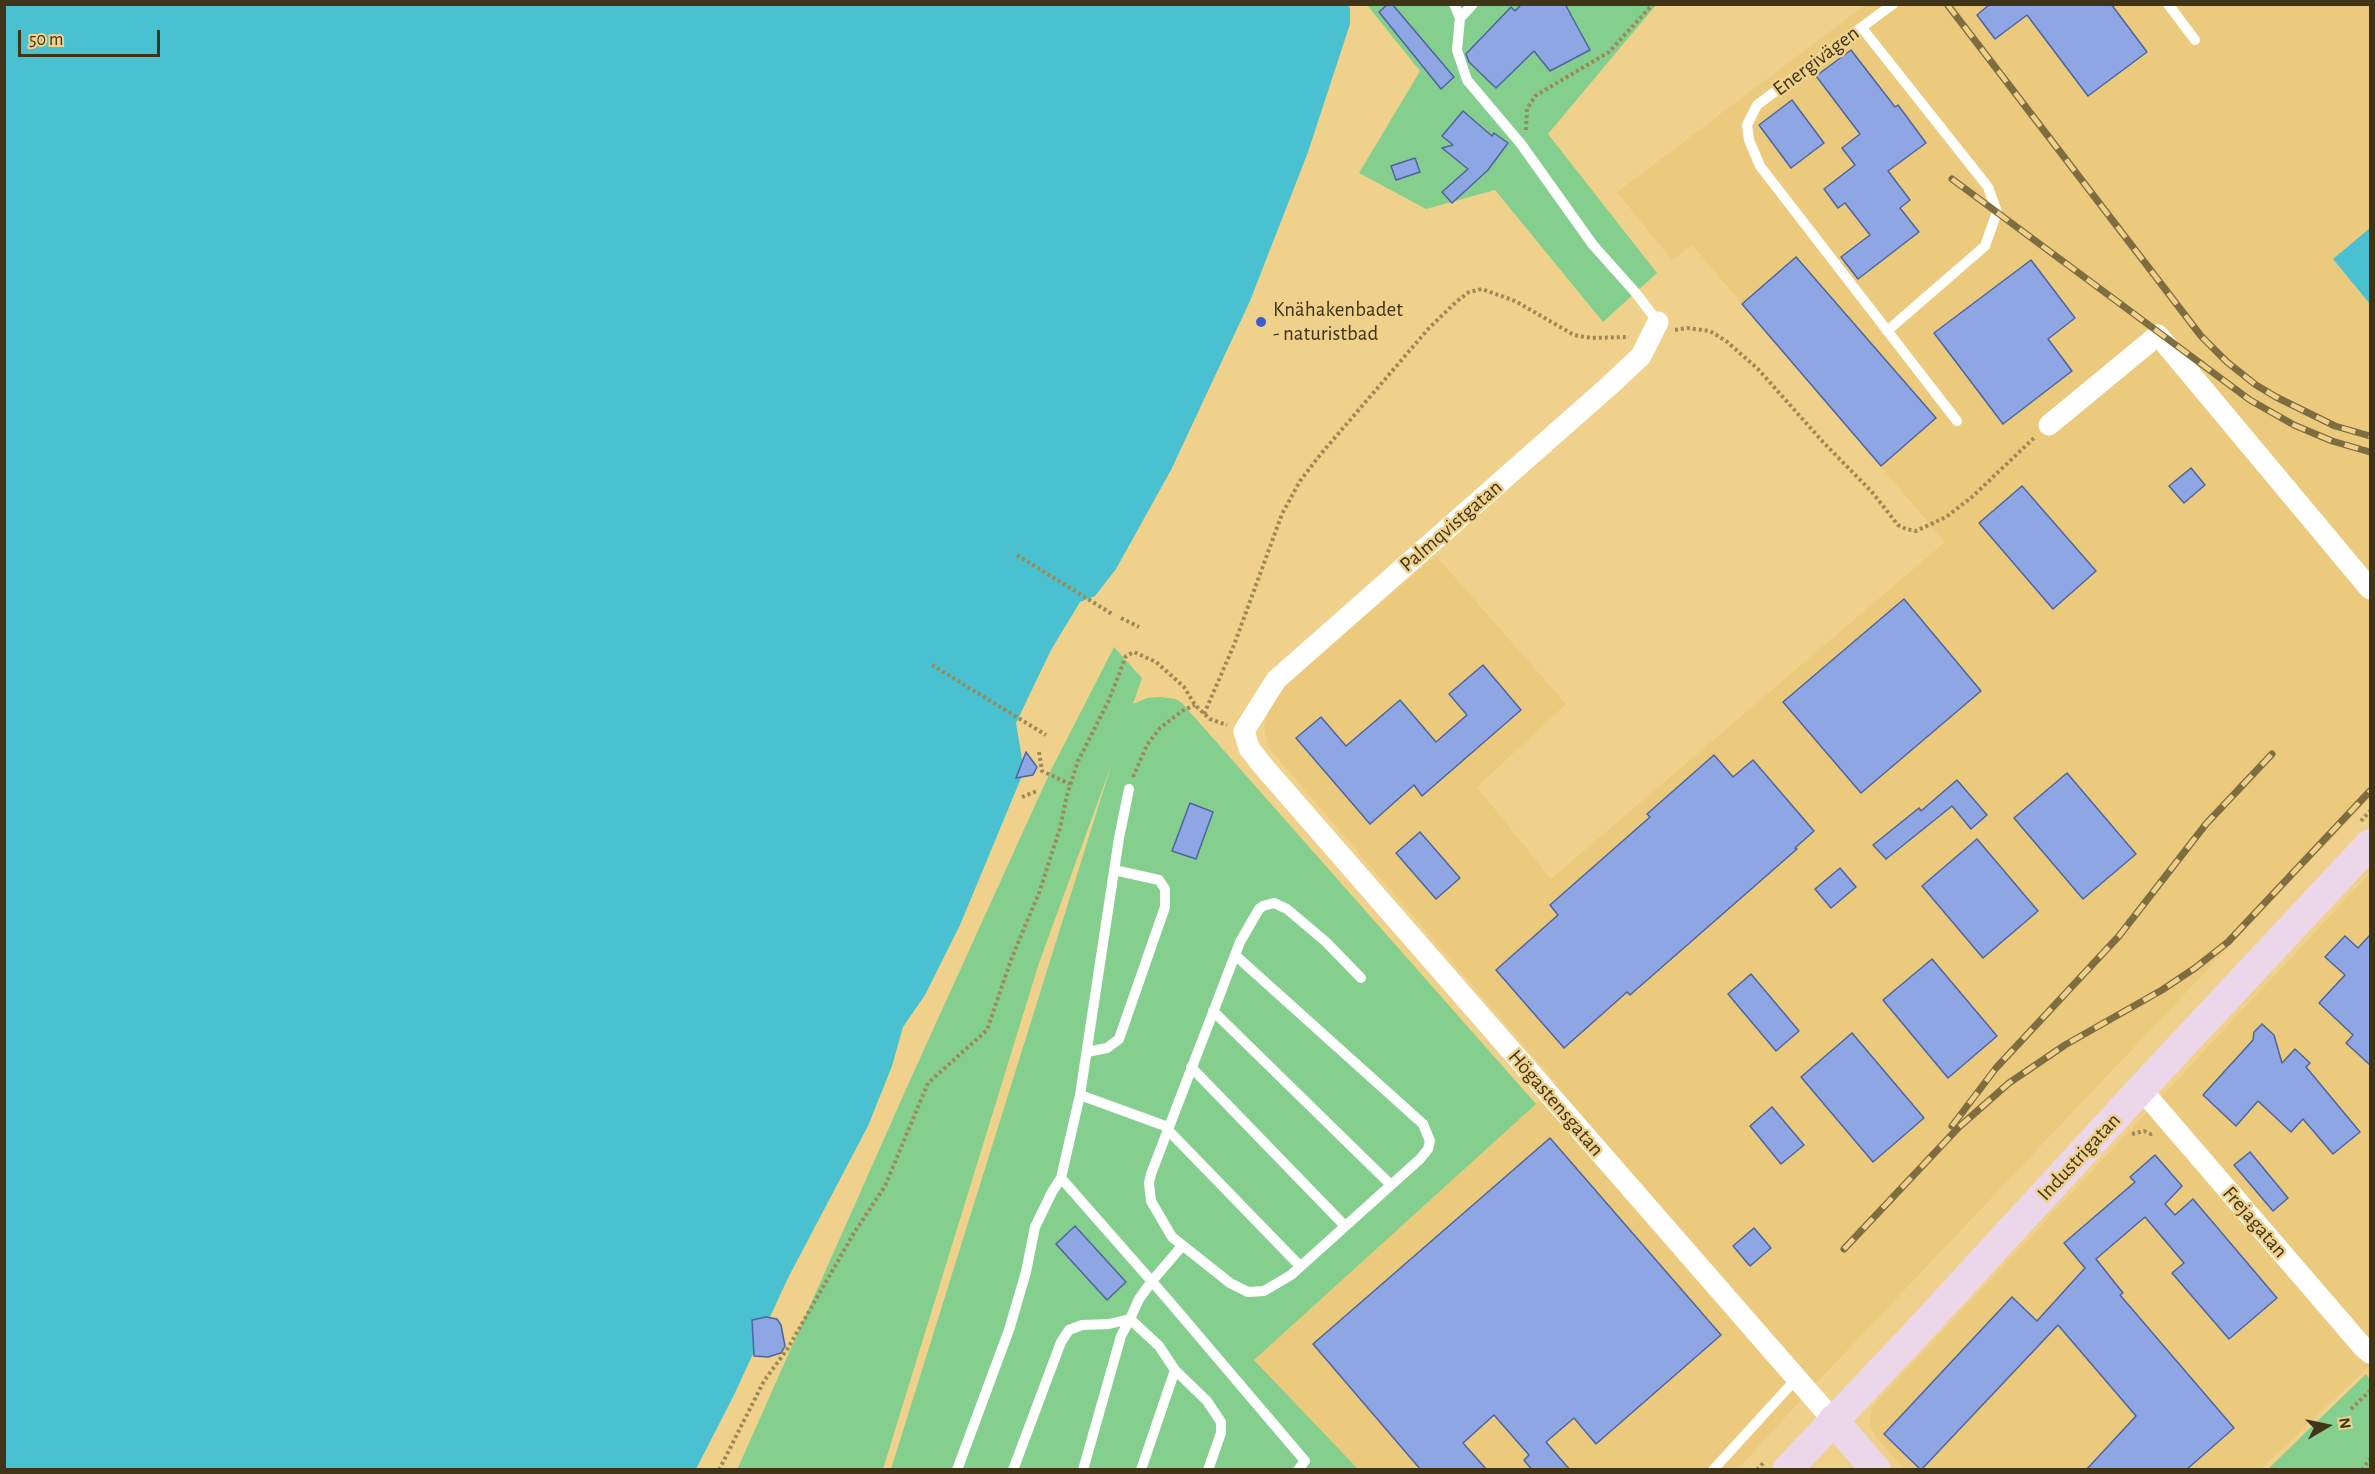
<!DOCTYPE html>
<meta charset="utf-8">
<style>
body{margin:0}
#map{position:relative;width:2375px;height:1474px;overflow:hidden;background:#efd18c;font-family:"Alegreya Sans",sans-serif}
canvas{display:block}
.frame{position:absolute;inset:0;border:6px solid #3f3417;pointer-events:none}
.north{position:absolute;left:2297px;top:1396px;width:60px;height:60px;-webkit-text-stroke:4px #efd18c;paint-order:stroke;rotate:81deg;font-size:16px;font-weight:700;line-height:24px;text-align:center;color:#3f3417}
.north::after{content:'';display:block;margin:auto;width:21px;height:27px;background:#3f3417;clip-path:polygon(50% 0,100% 100%,50% 72%,0 100%)}
.scale{position:absolute;left:18px;top:30px;width:142px;height:27px;box-sizing:border-box;border:3px solid #3f3417;border-top:0;padding-left:8px;font-size:18px;line-height:21px;white-space:nowrap;color:#3f3417;-webkit-text-stroke:4px #efd18c;paint-order:stroke}
</style>
<div id="map">
<canvas width="2375" height="1474"></canvas>
<div class="frame"></div>
<div class="north">N</div>
<div class="scale">50 m</div>
</div>
<script>
const g = document.querySelector('canvas').getContext('2d');
g.lineJoin = 'round';
function fillPath(path, color) {
  g.fillStyle = color;
  g.fill(path, 'evenodd');
}
function poly(rows) {
  const path = new Path2D();
  for (const r of rows) {
    path.moveTo(r[0], r[1]);
    for (let i = 2; i < r.length; i += 2) path.lineTo(r[i], r[i + 1]);
  }
  return path;
}
function trace(path, color, width, dash) {
  g.strokeStyle = color;
  g.lineWidth = width;
  g.lineCap = dash ? 'butt' : 'round';
  g.setLineDash(dash || []);
  g.stroke(path);
}
function label(font, color, halo, rows, align = 'center') {
  g.font = font + ' "Alegreya Sans",sans-serif';
  g.lineWidth = 5;
  g.setLineDash([]);
  g.textBaseline = 'middle';
  g.strokeStyle = halo;
  g.fillStyle = color;
  for (const [text, x, y, turn = 0] of rows) {
    g.save();
    g.translate(x, y);
    g.rotate((+turn || 0) * Math.PI / 180);
    g.textAlign = isNaN(turn) ? turn : align;
    if (halo) g.strokeText(text, 0, 0);
    g.fillText(text, 0, 0);
    g.restore();
  }
}
const built = poly([
 [1865,5,2370,5,2370,798,1821,1378,1738,1469,1358,1469,1253,1360,1536,1104,1556,1083,1268,747,1264,726,1269,707,1287,682,1436,556,1566,704,1477,787,1551,879,1945,542,1692,245,1672,260,1617,192],
 [2370,873,2370,1365,2261,1469,1904,1469,1875,1436,1870,1424,1872,1407]
]);
const green = poly([
 [1367,5,1656,5,1548,134,1657,273,1603,322,1495,190,1426,209,1359,173,1420,71],
 [1114,647,1142,678,1133,704,1147,698,1160,697,1176,699,1182,703,1536,1104,1254,1360,1358,1469,891,1469,1111,766,1039,963,883,1469,737,1470,911,1078,1052,768],
 [2366,1374,2370,1379,2370,1469,2268,1469]
]);
const water = poly([
 [5,5,1347,5,1350,8,1350,24,1308,152,1250,301,1171,470,1116,569,1095,596,1080,602,1051,650,1016,723,1024,771,960,925,925,995,903,1027,892,1066,868,1126,788,1278,734,1395,696,1469,5,1470],
 [2370,228,2370,304,2333,259]
]);
const building = poly([
 [1388,4,1392,4,1454,77,1441,89,1379,12,1388,4],
 [1522,4,1565,4,1590,50,1550,71,1534,51,1496,88,1469,62,1466,54,1511,7,1515,11,1522,4],
 [1990,4,2111,4,2147,52,2088,96,2027,15,1995,39,1977,15,1990,4],
 [1851,50,1895,107,1898,105,1926,143,1888,171,1910,200,1900,208,1919,232,1858,279,1841,257,1870,235,1845,203,1838,208,1824,189,1855,165,1842,148,1860,134,1816,76,1851,50],
 [1792,100,1824,143,1791,168,1759,125,1792,100],
 [1463,111,1492,136,1494,133,1508,143,1488,170,1452,203,1442,192,1468,169,1442,148,1453,145,1442,136,1463,111],
 [1415,158,1420,172,1396,180,1391,166,1415,158],
 [1796,257,1936,418,1881,466,1742,304,1796,257],
 [2031,260,2075,318,2048,339,2072,371,2003,424,1934,333,2031,260],
 [2191,468,2205,485,2184,503,2169,486,2191,468],
 [2022,486,2096,571,2053,609,1979,523,2022,486],
 [1904,599,1981,691,1861,793,1783,702,1904,599],
 [1483,665,1521,710,1422,796,1414,785,1370,824,1296,738,1321,717,1346,746,1400,700,1436,742,1467,715,1449,694,1483,665],
 [1026,752,1037,767,1033,775,1016,778,1026,752],
 [1714,755,1733,777,1753,760,1814,831,1795,848,1797,849,1630,995,1627,992,1564,1048,1496,970,1558,915,1550,905,1650,817,1647,814,1714,755],
 [2067,773,2136,854,2083,899,2014,818,2067,773],
 [1957,780,1987,815,1971,829,1952,806,1886,859,1873,845,1919,808,1921,811,1957,780],
 [1190,803,1213,812,1196,859,1172,851,1190,803],
 [1420,832,1460,878,1436,899,1396,853,1420,832],
 [1977,839,2038,911,1983,958,1922,886,1977,839],
 [1840,868,1856,887,1831,908,1815,889,1840,868],
 [2370,935,2370,1065,2346,1043,2353,1035,2319,1003,2345,975,2325,957,2345,936,2358,948,2370,935],
 [1932,959,1997,1036,1948,1078,1883,1000,1932,959],
 [1751,974,1799,1031,1776,1051,1728,994,1751,974],
 [2262,1024,2274,1035,2282,1063,2295,1049,2310,1063,2306,1067,2360,1132,2333,1154,2303,1119,2291,1132,2258,1101,2236,1126,2203,1095,2253,1040,2254,1032,2262,1024],
 [1852,1033,1924,1118,1873,1162,1801,1077,1852,1033],
 [1772,1107,1804,1145,1781,1164,1750,1126,1772,1107],
 [1550,1138,1721,1335,1596,1444,1574,1418,1546,1442,1570,1470,1532,1470,1524,1460,1529,1455,1494,1415,1463,1443,1487,1470,1421,1470,1313,1344,1550,1138],
 [2250,1152,2288,1198,2273,1211,2234,1165,2250,1152],
 [2155,1155,2182,1186,2165,1204,2175,1215,2193,1199,2277,1298,2229,1339,2172,1273,2184,1263,2145,1217,2096,1259,2123,1293,2120,1295,2234,1428,2186,1470,2086,1470,2136,1416,2058,1325,1921,1470,1884,1434,2012,1297,2037,1321,2085,1268,2064,1243,2135,1182,2130,1177,2155,1155],
 [1075,1226,1126,1282,1107,1300,1056,1244,1075,1226],
 [1754,1228,1771,1248,1750,1266,1733,1246,1754,1228],
 [766,1317,777,1319,781,1325,785,1346,781,1353,768,1357,754,1356,752,1320,766,1317]
]);
const path = poly([
 [1526,130,1527,109,1535,96,1609,52,1653,4],
 [1675,330,1687,328,1710,331,1726,341,1758,369,1823,442,1872,492,1898,525,1906,529,1916,531,1946,517,1972,497,2035,437],
 [1017,555,1112,614],
 [1121,618,1139,627],
 [932,665,1046,735],
 [1204,714,1234,645,1282,514,1300,481,1320,455,1429,328,1456,302,1469,292,1482,289,1515,301,1574,335,1591,338,1629,337],
 [1039,752,1042,771,1070,784],
 [1133,777,1147,745,1160,728,1182,711,1195,705],
 [1022,797,1037,791],
 [2361,821,2370,811],
 [2132,1134,2144,1131,2151,1134,2153,1133],
 [2351,1409,2370,1391],
 [719,1470,764,1381,788,1348,854,1233,885,1186,928,1083,987,1030,1012,957,1039,893,1060,828,1067,795,1078,761,1109,700,1126,656,1134,652,1156,662,1184,687,1195,705,1210,719,1227,725],
 [1757,1470,1765,1461],
 [2362,1470,2370,1459]
]);
const lane = poly([
 [1454,4,1460,18],
 [1473,4,1460,18,1457,50,1467,80,1521,144,1593,245,1635,292,1658,322],
 [1893,4,1757,105,1747,125,1749,140,1760,166,1957,421],
 [2168,4,2195,40],
 [1862,28,1988,187,1997,212,1985,246,1887,331],
 [1235,955,1423,1124,1430,1141,1428,1149,1420,1159,1291,1275,1264,1291,1248,1292,1230,1283,1172,1237,1151,1201,1149,1183,1151,1174,1240,942,1259,909,1263,906,1274,903,1287,909,1326,942,1361,978],
 [1213,1011,1391,1185],
 [1087,1052,1107,1048,1119,1039,1165,907,1165,889,1159,880,1114,870],
 [1191,1067,1345,1226],
 [1080,1095,1168,1127],
 [1167,1129,1300,1266],
 [1061,1178,1169,1301,1305,1461,1298,1470],
 [1175,1370,1207,1401,1221,1422,1221,1433,1208,1470],
 [957,1470,1009,1330,1026,1272,1035,1227,1052,1192,1061,1178,1080,1095,1119,838,1129,789],
 [1013,1470,1061,1342,1069,1330,1082,1325,1109,1324,1130,1319,1139,1299,1152,1281,1182,1246],
 [1083,1470,1121,1336,1130,1319,1159,1346,1175,1370,1141,1470],
 [1713,1470,1796,1379]
]);
const street = poly([
 [1658,322,1641,356,1609,386,1276,680,1244,731,1249,748,1263,766,1833,1420],
 [2049,425,2158,335,2370,589],
 [2141,1089,2362,1346,2370,1353]
]);
const secondary = poly([
 [1833,1420,1876,1470],
 [1787,1470,1914,1336,2141,1089,2370,844]
]);
const rail = poly([
 [1947,4,2201,336,2227,362,2256,385,2276,397,2335,426,2370,436],
 [1952,179,2250,400,2294,425,2332,441,2370,452],
 [1952,1126,1996,1068,2119,936,2206,824,2272,754],
 [1844,1249,1959,1127,2009,1083,2065,1045,2162,990,2195,968,2228,942,2370,791]
]);
const markers = [
 [1261,322,6,"#3b5cce"]
];
const streetNames = [
 ["Energivägen",1816,61,-37],
 ["Palmqvistgatan",1451,526,-41],
 ["Högastensgatan",1556,1103,49],
 ["Industrigatan",2079,1157,-47],
 ["Frejagatan",2255,1222,49]
];
const poiNames = [
 ["Knähakenbadet",1273,310],
 ["- naturistbad",1273,334]
];
fillPath(built, '#ebca7d');
fillPath(green, '#85cf8e');
fillPath(water, '#49c1d1');
fillPath(building, '#8ea6e3');
trace(building, '#4e649c', 1.5);
trace(path, '#9e8956', 4, [3, 3]);
trace(lane, '#fff', 10);
trace(street, '#fff', 21);
trace(secondary, '#ebd6ea', 30);
trace(rail, '#7e6d41', 7);
trace(rail, '#efd18c', 4.5, [14]);
for (const [x, y, r, color] of markers) {
  const dot = new Path2D();
  dot.arc(x, y, r, 0, 2 * Math.PI);
  g.fillStyle = color;
  g.fill(dot);
  trace(dot, '#efd18c', 2);
}
label('21px', '#3f3417', '#efd18c', streetNames);
label('21px', '#3f3417', '#efd18c', poiNames, 'left');
</script>
